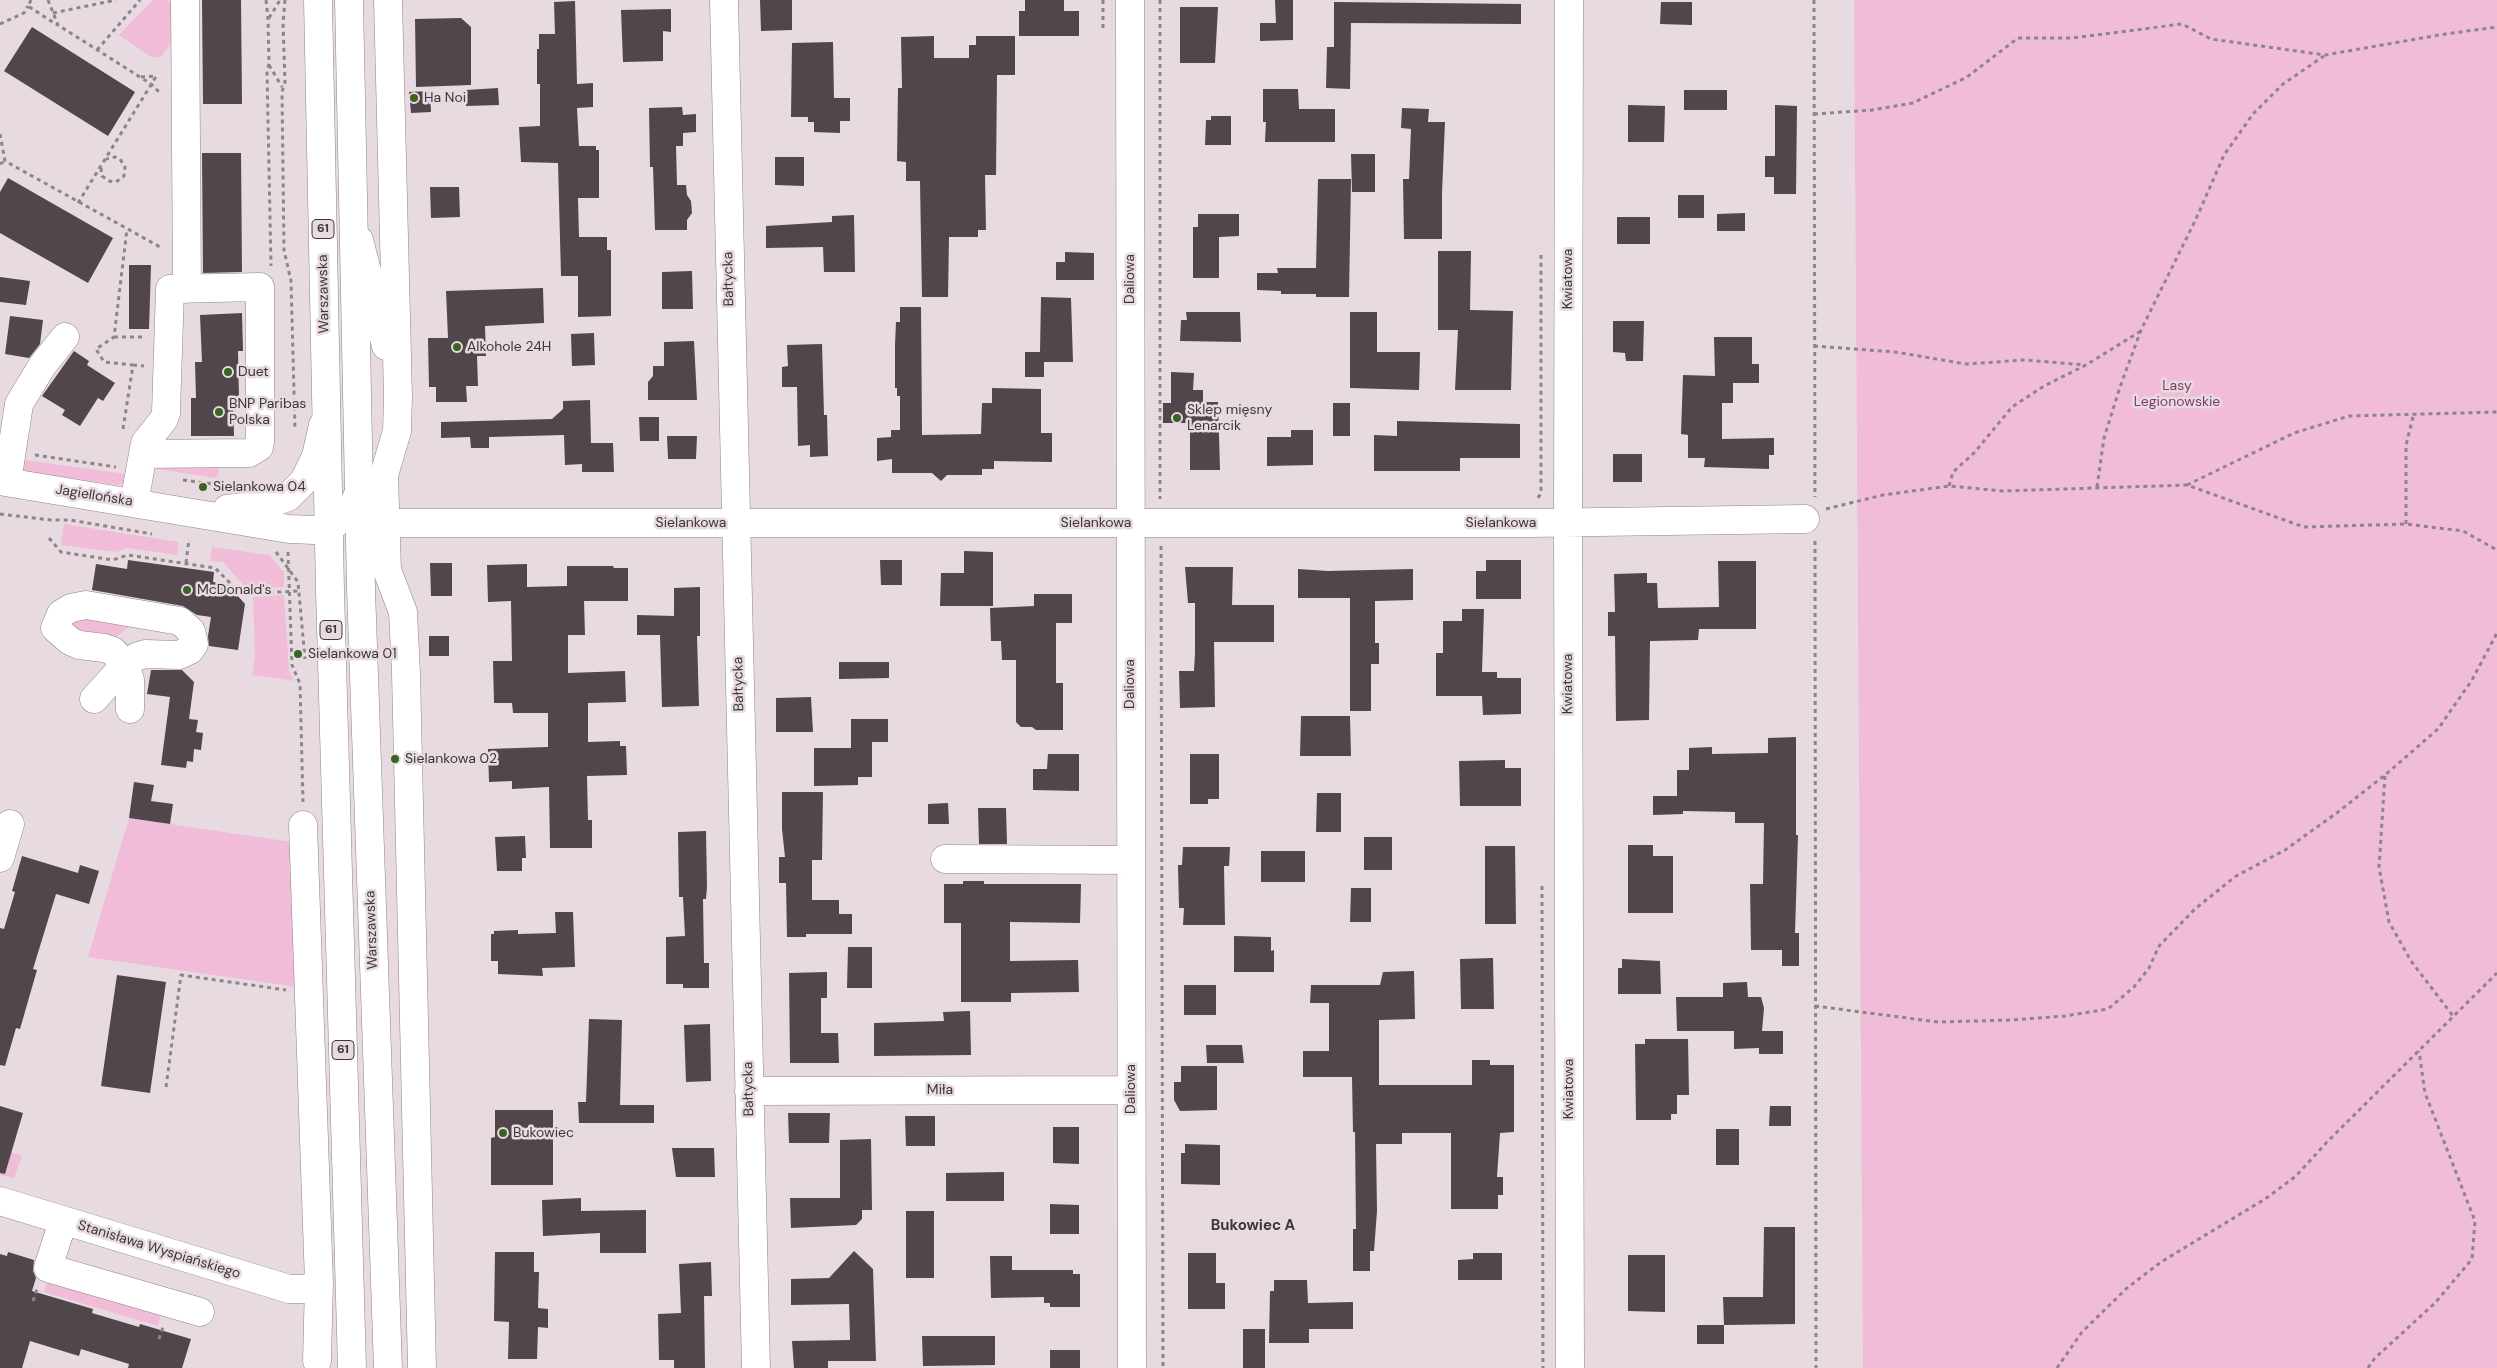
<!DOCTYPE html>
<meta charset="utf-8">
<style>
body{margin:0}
canvas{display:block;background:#e7dae1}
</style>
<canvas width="2497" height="1368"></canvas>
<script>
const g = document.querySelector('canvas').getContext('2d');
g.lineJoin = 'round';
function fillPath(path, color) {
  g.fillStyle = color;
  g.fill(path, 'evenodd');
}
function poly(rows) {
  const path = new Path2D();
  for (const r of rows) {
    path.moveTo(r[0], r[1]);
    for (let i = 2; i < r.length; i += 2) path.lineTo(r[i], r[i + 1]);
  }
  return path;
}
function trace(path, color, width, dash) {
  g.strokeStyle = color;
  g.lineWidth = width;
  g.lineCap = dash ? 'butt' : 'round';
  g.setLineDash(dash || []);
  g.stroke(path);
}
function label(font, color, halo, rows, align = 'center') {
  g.font = font + ' "DM Sans",sans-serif';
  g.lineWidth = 5;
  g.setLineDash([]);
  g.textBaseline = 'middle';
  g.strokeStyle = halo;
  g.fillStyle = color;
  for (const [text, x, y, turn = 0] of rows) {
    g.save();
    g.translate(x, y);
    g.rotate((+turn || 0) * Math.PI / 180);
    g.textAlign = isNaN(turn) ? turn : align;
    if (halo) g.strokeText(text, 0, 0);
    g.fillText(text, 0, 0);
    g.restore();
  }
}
const green = poly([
 [153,0,167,0,173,4,173,40,161,57,151,57,119,35],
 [1854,0,2497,0,2497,1368,1863,1368],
 [17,459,133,475,127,482,118,485,17,470],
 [215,464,219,472,216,478,158,469,154,465],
 [64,524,179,542,177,555,128,548,116,552,61,545],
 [212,547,269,555,284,572,284,587,247,589,223,562,210,561],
 [284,595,289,671,294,681,252,675,255,657,253,597],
 [79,615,135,622,110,642,76,637,70,622],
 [129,818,292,842,297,987,88,957],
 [0,1148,22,1156,14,1178,0,1175],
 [49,1277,162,1312,158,1326,44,1292]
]);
const building = poly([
 [202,0,241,0,242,104,203,104],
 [760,0,792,0,792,30,761,31],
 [1025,0,1064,0,1064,11,1079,11,1079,36,1019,36,1019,11,1025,11],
 [1275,0,1293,0,1293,40,1260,41,1260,23,1276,23],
 [575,1,577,84,593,83,593,107,577,108,579,146,596,146,596,150,599,150,599,198,578,198,579,237,607,237,607,250,611,250,611,316,578,317,578,276,561,276,558,163,521,162,519,127,540,126,540,84,537,84,537,49,539,49,539,34,555,34,554,2],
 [1334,2,1521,4,1521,24,1351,23,1350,89,1326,88,1327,47,1334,47],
 [1661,2,1692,2,1692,25,1660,24],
 [1180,7,1218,7,1215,63,1180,63],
 [671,9,671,32,663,31,663,61,623,62,621,10],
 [461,18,471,27,471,85,416,87,415,19],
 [32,27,135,92,108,136,4,71],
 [934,36,934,58,969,58,969,45,976,45,976,36,1015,36,1015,75,997,75,996,175,985,175,986,230,978,230,978,237,949,237,948,297,922,297,920,181,906,181,906,162,897,161,898,88,902,88,901,37],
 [833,42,834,98,850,98,850,121,840,121,840,133,814,132,814,122,808,122,808,117,791,117,792,43],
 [498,88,499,105,466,106,466,90],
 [1263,89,1298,89,1299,109,1335,109,1335,142,1265,142,1266,122,1263,122],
 [1684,90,1727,90,1727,110,1684,110],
 [430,91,431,112,411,113,409,92],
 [1628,105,1665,106,1664,142,1628,142],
 [1775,105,1797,106,1796,194,1774,194,1774,177,1765,177,1765,156,1775,156],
 [682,107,683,115,696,114,696,132,683,133,683,146,676,146,677,185,686,185,687,195,691,201,692,213,687,220,687,230,655,230,653,167,650,167,649,108],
 [1402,108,1429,109,1428,122,1445,122,1442,193,1442,239,1404,239,1403,179,1409,179,1411,129,1401,128],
 [1211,116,1231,116,1231,145,1205,145,1206,120,1211,120],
 [202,153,241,153,242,272,203,273],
 [1351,154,1375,154,1375,192,1352,192],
 [775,157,804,157,804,186,775,185],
 [8,178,113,238,88,283,0,233,0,192],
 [1318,179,1351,179,1349,297,1316,297,1316,294,1281,294,1281,291,1257,290,1257,273,1278,273,1277,268,1316,268],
 [430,187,459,187,460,217,431,218],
 [1678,195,1704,195,1704,218,1678,218],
 [1745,213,1745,231,1717,231,1717,214],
 [1198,214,1239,214,1239,236,1219,237,1219,278,1193,278,1193,227,1198,227],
 [854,215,855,272,824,272,823,247,766,248,766,226,832,222,832,216],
 [1617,217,1650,217,1650,244,1617,244],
 [1438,251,1471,251,1470,310,1513,311,1511,390,1455,390,1458,330,1438,330],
 [1065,252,1094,253,1094,280,1056,280,1056,262,1065,262],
 [129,265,151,265,149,329,129,329],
 [692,271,693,309,662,309,662,272],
 [0,277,30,281,26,305,0,302],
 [543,288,544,323,485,326,486,356,477,356,478,386,466,386,467,402,436,402,436,387,429,387,428,338,448,338,446,291],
 [1041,297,1071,298,1073,362,1044,362,1044,377,1025,377,1025,352,1040,352],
 [900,307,921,307,922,435,981,434,982,403,992,403,992,388,1041,389,1041,433,1052,433,1052,462,994,461,994,469,982,469,982,475,947,475,941,481,932,473,892,473,892,459,877,461,877,438,891,437,891,430,900,430,900,396,897,396,897,388,895,388,895,345,896,322,900,322],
 [1186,312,1240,312,1241,342,1180,341,1181,320,1187,320],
 [1350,312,1377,312,1377,352,1420,352,1419,390,1350,388],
 [242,313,243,351,238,351,239,398,233,398,234,436,191,436,191,398,196,398,195,362,202,362,200,315],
 [10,316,43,320,40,344,29,358,5,354],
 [1613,321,1644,321,1643,361,1626,361,1625,353,1613,352],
 [594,333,595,365,572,366,571,334],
 [1714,337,1752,337,1752,364,1759,364,1759,383,1733,383,1733,403,1722,403,1722,439,1774,438,1774,455,1769,455,1769,469,1704,467,1705,458,1688,458,1688,435,1681,434,1683,375,1715,376],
 [694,341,697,400,648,400,648,382,653,376,653,366,664,366,664,342],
 [822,344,824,415,827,415,828,456,810,457,810,445,798,446,797,387,782,387,782,367,788,366,787,345],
 [74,351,89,361,87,365,115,383,103,401,98,398,80,426,62,415,65,410,42,396],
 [1171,372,1194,373,1193,390,1203,390,1203,402,1218,402,1220,470,1190,470,1190,423,1163,423,1163,403,1171,403],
 [590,400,591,443,613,443,614,472,582,472,582,464,565,465,564,435,489,437,489,448,471,448,470,437,441,438,441,422,552,419,563,409,563,401],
 [1333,403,1350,403,1350,436,1333,436],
 [639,417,659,417,659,441,640,441],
 [1397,421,1520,424,1520,458,1460,458,1460,471,1374,471,1374,435,1397,436],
 [1291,430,1313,430,1313,465,1267,466,1267,437,1291,437],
 [667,436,697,436,696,459,668,459],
 [1613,454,1642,454,1642,482,1613,482],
 [964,551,993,552,993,606,940,606,941,573,964,573],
 [128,560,214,572,213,582,228,585,245,604,238,650,209,646,208,636,211,617,197,615,183,606,92,590,96,564,127,569],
 [880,560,902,560,902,585,881,585],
 [1486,560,1521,560,1521,599,1476,599,1476,571,1486,571],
 [1718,561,1756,561,1756,629,1699,629,1698,640,1650,641,1649,720,1616,721,1615,636,1608,636,1608,612,1615,612,1614,574,1647,573,1647,583,1657,583,1658,608,1719,607],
 [430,563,452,563,452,596,431,596],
 [527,564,527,587,567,586,567,566,613,566,614,568,628,568,628,601,584,601,585,635,568,635,568,673,625,671,626,702,588,703,588,742,620,741,620,746,626,746,627,775,587,776,588,820,592,820,592,848,550,848,549,787,512,789,512,781,489,782,488,749,548,747,548,713,513,713,512,703,494,703,493,661,512,661,511,601,488,602,487,565],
 [1185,567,1233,567,1232,605,1274,605,1274,642,1214,642,1215,707,1180,708,1179,671,1194,671,1195,653,1195,603,1188,603],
 [1298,569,1328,571,1413,569,1413,600,1375,601,1375,643,1379,643,1379,664,1371,664,1371,711,1350,711,1350,598,1298,598],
 [700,587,700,636,697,636,699,706,662,707,660,635,637,635,637,615,674,616,674,588],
 [1034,594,1072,594,1072,623,1056,623,1056,683,1063,683,1063,730,1036,730,1032,727,1021,727,1016,722,1016,660,1002,660,1001,641,991,641,990,608,1034,606],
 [1462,609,1484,609,1482,672,1497,672,1497,678,1521,678,1521,714,1483,715,1482,696,1436,696,1436,653,1443,653,1443,621,1462,621],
 [429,636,449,636,449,656,429,656],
 [839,662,889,662,889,678,839,679],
 [151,670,182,670,194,682,189,719,198,720,196,732,203,733,201,750,194,749,193,762,187,761,186,768,161,765,170,697,147,694],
 [811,697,813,732,776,732,776,698],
 [1301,716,1350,716,1351,756,1300,756],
 [851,719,888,719,888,742,872,742,872,777,858,777,858,785,814,786,814,748,851,748],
 [1796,737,1796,835,1798,835,1795,933,1799,933,1799,966,1782,966,1782,950,1751,950,1750,884,1763,884,1764,823,1735,823,1735,812,1683,811,1683,814,1653,815,1653,796,1677,796,1677,770,1689,770,1689,748,1712,747,1712,754,1768,753,1768,738],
 [1048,754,1079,754,1079,791,1033,790,1033,769,1047,769],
 [1190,754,1219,754,1219,799,1208,799,1208,804,1190,804],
 [1505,760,1505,768,1521,768,1521,806,1460,806,1459,761],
 [134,782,154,785,151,801,173,804,170,824,129,818],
 [782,792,823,792,822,860,812,860,812,900,839,900,839,914,852,914,852,934,806,934,806,937,787,937,786,883,779,883,779,857,785,857,782,829],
 [1317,793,1341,793,1341,832,1316,832],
 [948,803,949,824,928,824,928,804],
 [978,808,1006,808,1007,844,979,844],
 [706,831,707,887,706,899,703,899,704,963,709,963,709,988,683,988,683,984,666,984,666,937,685,936,683,897,679,897,678,832],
 [525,836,526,858,522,858,522,871,497,871,495,837],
 [1364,837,1392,837,1392,870,1364,870],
 [1628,845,1653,845,1653,856,1673,856,1673,913,1628,913],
 [1485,846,1515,846,1516,924,1485,924],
 [1183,847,1230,847,1229,866,1224,866,1225,925,1183,925,1184,908,1179,908,1178,865,1182,865],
 [1261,851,1305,851,1305,882,1261,882],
 [22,856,78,873,80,865,99,871,89,904,56,894,33,969,37,970,20,1029,16,1028,5,1066,0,1065,0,928,4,929,15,892,12,891],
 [963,881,984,881,984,884,1081,884,1080,923,1010,922,1010,961,1078,960,1079,992,1011,993,1011,1002,961,1002,961,923,944,923,944,884,963,884],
 [1351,888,1371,888,1371,922,1350,922],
 [555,912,573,912,575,967,542,968,543,976,498,974,498,961,491,961,491,934,494,934,494,931,518,930,518,934,556,933],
 [1234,936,1271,937,1271,951,1274,950,1274,972,1234,972],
 [848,947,872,947,872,988,847,988],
 [1493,958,1494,1009,1461,1009,1460,959],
 [1622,959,1660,961,1661,994,1618,994,1618,968,1622,968],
 [1414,971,1415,1019,1379,1020,1379,1085,1472,1085,1472,1060,1490,1060,1490,1065,1514,1065,1514,1132,1500,1133,1497,1177,1503,1177,1503,1195,1498,1195,1498,1209,1451,1209,1451,1133,1402,1133,1402,1144,1376,1144,1377,1211,1374,1251,1370,1251,1370,1271,1353,1271,1353,1229,1356,1229,1355,1132,1353,1132,1352,1077,1303,1077,1303,1051,1329,1051,1329,1003,1310,1003,1311,985,1380,985,1383,972],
 [827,972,827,998,821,998,821,1033,838,1033,839,1063,790,1063,789,973],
 [117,975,166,982,150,1093,101,1086],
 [1747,982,1748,997,1761,997,1764,1008,1762,1031,1783,1031,1783,1054,1759,1054,1759,1048,1734,1049,1734,1031,1677,1031,1676,997,1723,997,1723,983],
 [1184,985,1216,985,1216,1015,1184,1015],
 [970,1011,971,1055,874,1056,874,1023,944,1021,943,1012],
 [589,1019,622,1020,620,1105,654,1105,654,1123,579,1123,578,1102,586,1102],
 [710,1024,711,1081,686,1082,684,1025],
 [1645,1039,1688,1039,1689,1095,1677,1095,1677,1114,1671,1114,1671,1120,1636,1120,1635,1044,1645,1044],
 [1206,1045,1242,1045,1244,1063,1207,1063],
 [1181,1066,1217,1066,1217,1110,1180,1111,1174,1100,1174,1082,1181,1082],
 [0,1106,23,1113,5,1174,0,1173],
 [1770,1106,1791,1106,1791,1126,1769,1126],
 [495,1110,553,1110,553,1185,491,1185,491,1138,495,1137],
 [788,1113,830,1113,829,1143,789,1143],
 [905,1116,935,1116,935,1146,906,1146],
 [1053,1127,1079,1127,1079,1164,1053,1163],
 [1716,1129,1739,1129,1739,1165,1716,1165],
 [871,1139,872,1210,862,1210,862,1219,856,1225,791,1228,790,1198,840,1198,840,1140],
 [1185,1144,1220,1145,1220,1185,1181,1184,1181,1153,1185,1153],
 [672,1148,714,1148,715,1177,676,1177],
 [1004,1172,1004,1201,946,1201,946,1173],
 [581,1198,581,1211,646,1210,646,1253,600,1253,600,1233,543,1236,542,1200],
 [1050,1204,1079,1205,1079,1234,1050,1234],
 [906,1211,934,1211,934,1278,906,1278],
 [1764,1227,1795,1227,1795,1324,1724,1325,1723,1297,1763,1297],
 [854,1251,873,1269,876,1361,828,1361,828,1368,794,1368,792,1341,850,1340,849,1304,791,1305,791,1279,829,1278],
 [8,1252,34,1260,33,1271,36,1278,32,1291,93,1309,92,1313,139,1327,140,1324,191,1339,182,1368,128,1368,129,1364,81,1349,79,1356,30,1341,22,1368,0,1368,0,1254,7,1256],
 [495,1252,534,1252,534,1272,539,1272,538,1308,548,1309,548,1328,538,1327,537,1359,508,1359,509,1322,494,1321],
 [1188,1253,1216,1253,1216,1283,1225,1283,1225,1309,1188,1309],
 [1473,1253,1502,1253,1502,1280,1458,1280,1458,1260,1473,1259],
 [1628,1255,1665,1255,1665,1312,1628,1311],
 [990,1256,1012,1256,1012,1270,1073,1270,1073,1274,1080,1274,1080,1307,1050,1307,1050,1303,1044,1303,1044,1297,991,1298],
 [711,1262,712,1296,704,1296,705,1368,674,1368,674,1360,659,1360,658,1314,681,1313,679,1264],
 [1274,1280,1307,1280,1308,1303,1353,1302,1353,1329,1309,1329,1309,1343,1269,1343,1270,1291,1274,1291],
 [1697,1325,1724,1325,1724,1344,1697,1344],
 [1243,1329,1265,1329,1265,1368,1243,1368],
 [922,1336,995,1336,995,1365,923,1366],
 [1050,1350,1080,1350,1080,1368,1050,1368]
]);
const path = poly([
 [31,0,28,6,57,25],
 [48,0,58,25,151,84,161,94],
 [266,0,268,18,269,64,267,71,271,266],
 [285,0,283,23,285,82,282,92,284,250,291,281,295,429],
 [1103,0,1103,32],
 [1160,0,1160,499],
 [1814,0,1815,497],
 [53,13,116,0],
 [269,18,280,0],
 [0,24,24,13,28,6],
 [97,50,140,0],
 [269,65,282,87],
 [141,77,157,76],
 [1814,114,1872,110,1913,103,1967,77,2018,38,2072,38,2182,24,2211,39,2325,55,2445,34,2497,27],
 [0,134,5,161,162,248],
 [0,164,5,161],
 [101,168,102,176,109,181,116,182,124,176,125,167,120,159,115,157,106,159],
 [78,203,157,75],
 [114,337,144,337],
 [1814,346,1895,352,1966,364,2025,360,2086,365],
 [133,365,144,366],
 [123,429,133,365,104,362,96,349,114,337,127,229],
 [35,455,116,467],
 [183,480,219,485],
 [2187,485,2294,433,2349,416,2497,412],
 [1949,486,1953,472,1974,453,2012,407,2044,386,2086,365,2141,331],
 [2097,487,2104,438,2120,387,2141,330,2196,219,2224,155,2253,114,2283,84,2324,56],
 [1538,498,1541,493,1541,255],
 [1826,509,1883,495,1949,486,2003,491,2187,485,2304,527,2406,524,2463,531,2497,550],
 [0,514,51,520,70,520,152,534],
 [2406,524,2406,445,2414,413],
 [49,538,61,552,113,560,128,555,215,568,241,594,299,591],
 [1815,541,1816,1368],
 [1161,546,1163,1368],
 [276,552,298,582,305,659],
 [288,552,292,665,300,684,303,802],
 [186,563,189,539],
 [2385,776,2379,867,2389,922,2411,961,2453,1016],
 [1542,886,1543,1368],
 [1815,1006,1938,1022,2011,1020,2065,1016,2108,1009,2134,987,2149,968,2159,946,2195,909,2236,876,2285,850,2338,812,2385,775,2438,729,2472,680,2497,633],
 [166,1087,181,975,286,990],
 [33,1301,37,1289],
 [159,1339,163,1327],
 [2057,1368,2082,1332,2127,1288,2161,1262,2265,1199,2296,1176,2327,1142,2497,973],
 [2368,1368,2375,1358,2435,1303,2472,1259,2475,1221,2425,1093,2419,1051]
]);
const minor = poly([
 [185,0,187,289],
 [388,0,398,396,397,431,384,475,387,570,403,612,406,673,422,1368],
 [724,0,756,1368],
 [1130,0,1132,1368],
 [1569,0,1568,523,1570,1368],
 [359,240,386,346],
 [0,481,289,529,314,530,330,528,337,522,352,508,359,492],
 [7,482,19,404,42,366,65,337],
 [134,503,143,454,145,443,164,419,166,413,170,289,260,287,260,442,259,447,249,453,143,454],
 [227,509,269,504,288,497,304,481,316,456,323,425],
 [386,523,1531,523,1805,519],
 [94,699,123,667,136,657,145,654,179,655,190,650,194,644,191,631,180,621,86,605,71,608,61,614,55,628,70,641,79,645,104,648,113,651,119,658,123,667,130,679,130,709],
 [303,825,319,1283,317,1361],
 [0,858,10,824],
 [945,859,1130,860],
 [749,1091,1131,1090],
 [0,1201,289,1289,305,1289,319,1283],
 [63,1221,48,1268,200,1312]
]);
const major = poly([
 [318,0,330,590,352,1368],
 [349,0,361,589,388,1368]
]);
const markers = [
 [414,98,5,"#396421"],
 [457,347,5,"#396421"],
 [228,372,5,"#396421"],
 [219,412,5,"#396421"],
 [1177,418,5,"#396421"],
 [203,487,5,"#396421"],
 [187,590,5,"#396421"],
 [298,654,5,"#396421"],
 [395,759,5,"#396421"],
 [503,1133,5,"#396421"]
];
const shields = [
 [323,229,22],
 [331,630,22],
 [343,1050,22]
];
const shieldNames = [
 ["61",323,229],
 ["61",331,630],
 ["61",343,1050]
];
const poiNames = [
 ["Ha Noi",424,98],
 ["Alkohole 24H",467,347],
 ["Duet",238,372],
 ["BNP Paribas",229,404],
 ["Polska",229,420],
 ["Sklep mięsny",1187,410],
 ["Lenarcik",1187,426],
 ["Sielankowa 04",213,487],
 ["McDonald's",197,590],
 ["Sielankowa 01",308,654],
 ["Sielankowa 02",405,759],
 ["Bukowiec",513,1133]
];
const streetNames = [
 ["Bałtycka",729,279,-91],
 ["Daliowa",1130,279,-90],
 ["Kwiatowa",1568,279,-90],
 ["Warszawska",324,294,-91],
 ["Jagiellońska",94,496,9],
 ["Sielankowa",691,523],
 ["Sielankowa",1096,523],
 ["Sielankowa",1501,523],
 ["Bałtycka",739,684,-91],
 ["Daliowa",1130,684,-90],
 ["Kwiatowa",1568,684,-90],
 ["Warszawska",372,930,-92],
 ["Bałtycka",749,1089,-91],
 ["Daliowa",1131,1089,-90],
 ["Kwiatowa",1569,1089,-90],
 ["Miła",940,1090],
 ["Stanisława Wyspiańskiego",159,1250,17]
];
const parkNames = [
 ["Lasy",2177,386],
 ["Legionowskie",2177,402]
];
const neighbourhoodNames = [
 ["Bukowiec A",1253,1226]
];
fillPath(green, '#f1bcd8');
fillPath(building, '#50464b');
trace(minor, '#8e8389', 29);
trace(major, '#8e8389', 29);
trace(path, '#8e8589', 3, [4, 4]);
trace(minor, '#fff', 28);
trace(major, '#fff', 28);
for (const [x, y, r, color] of markers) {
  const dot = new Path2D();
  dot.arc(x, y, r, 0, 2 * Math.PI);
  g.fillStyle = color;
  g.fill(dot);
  trace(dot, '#e7dae1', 2);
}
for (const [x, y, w] of shields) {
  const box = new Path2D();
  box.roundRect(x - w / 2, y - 9.5, w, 19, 4);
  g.fillStyle = '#e7dae1';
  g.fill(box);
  trace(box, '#3c3739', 1);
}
label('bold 12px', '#3c3739', null, shieldNames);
label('14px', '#3c3739', '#e7dae1', poiNames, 'left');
label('14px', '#3c3739', '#e7dae1', streetNames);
label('14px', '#7f3d63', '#e7dae1', parkNames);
label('bold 15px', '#3c3739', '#e7dae1', neighbourhoodNames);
</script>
